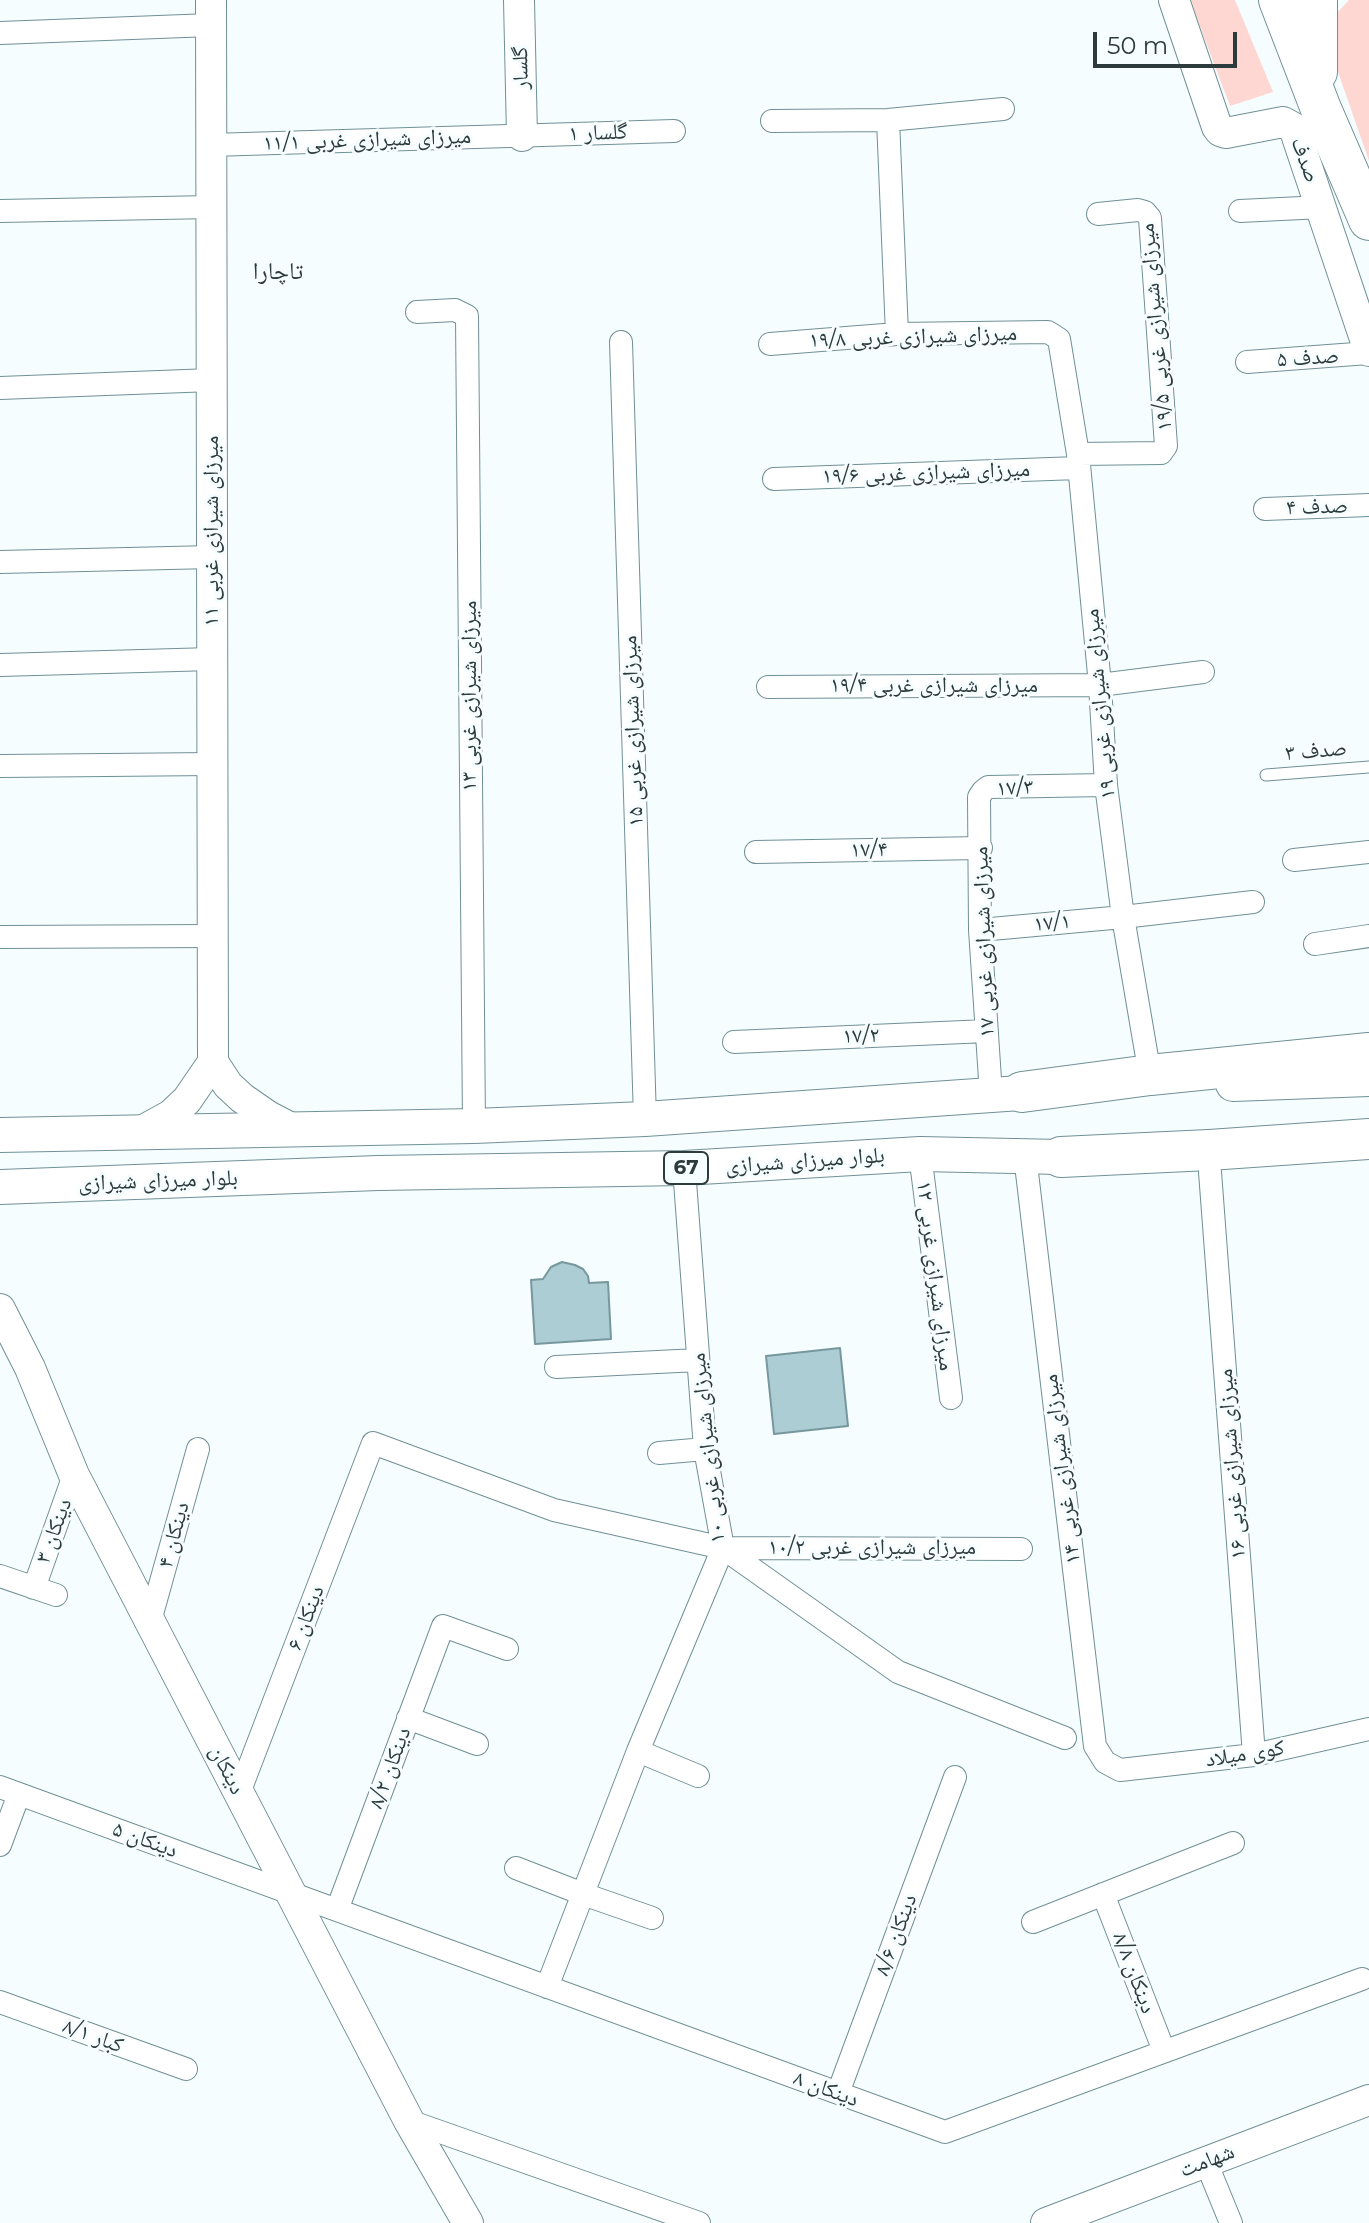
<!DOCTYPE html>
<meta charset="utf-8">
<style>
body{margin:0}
#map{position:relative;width:1369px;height:2223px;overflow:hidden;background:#f6fdfe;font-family:Montserrat,sans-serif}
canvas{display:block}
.scale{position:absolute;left:1093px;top:32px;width:144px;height:36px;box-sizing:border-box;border:4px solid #2d3b3d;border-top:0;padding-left:10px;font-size:24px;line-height:28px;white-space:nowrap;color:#2d3b3d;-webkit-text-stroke:6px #f6fdfe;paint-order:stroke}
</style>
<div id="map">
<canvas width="1369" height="2223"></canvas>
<div class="scale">50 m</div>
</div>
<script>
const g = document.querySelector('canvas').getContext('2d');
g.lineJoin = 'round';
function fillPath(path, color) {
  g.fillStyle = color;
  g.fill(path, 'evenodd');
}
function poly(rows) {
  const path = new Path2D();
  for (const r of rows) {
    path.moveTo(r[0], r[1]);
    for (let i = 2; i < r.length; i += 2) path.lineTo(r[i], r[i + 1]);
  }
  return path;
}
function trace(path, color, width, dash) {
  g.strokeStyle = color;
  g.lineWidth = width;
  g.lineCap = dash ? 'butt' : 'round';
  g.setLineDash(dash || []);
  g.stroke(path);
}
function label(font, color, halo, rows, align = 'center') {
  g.font = font + ' Montserrat,"Noto Naskh Arabic",sans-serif';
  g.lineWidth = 6;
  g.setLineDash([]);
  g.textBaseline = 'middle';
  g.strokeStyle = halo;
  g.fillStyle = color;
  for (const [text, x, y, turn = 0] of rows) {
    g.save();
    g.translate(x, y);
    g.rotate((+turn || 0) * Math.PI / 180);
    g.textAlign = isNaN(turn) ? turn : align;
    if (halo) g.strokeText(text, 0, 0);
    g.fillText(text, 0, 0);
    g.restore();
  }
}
const green = poly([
 [1190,0,1235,0,1273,92,1230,106],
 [1349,0,1369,0,1369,161,1331,52,1335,15]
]);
const building = poly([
 [562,1262,575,1265,583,1269,588,1276,589,1283,608,1282,611,1339,535,1344,531,1280,543,1279,551,1267,562,1262],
 [840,1348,848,1426,774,1434,766,1356,840,1348]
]);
const lane = poly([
 [1266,775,1369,767]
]);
const street = poly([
 [0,33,211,25],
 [888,120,897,334],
 [772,121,888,120,1003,109],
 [211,145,674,131],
 [0,211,212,207],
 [1240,211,1322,207],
 [417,312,455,310,467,316,474,1126],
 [621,342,645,1119],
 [770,344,897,334,1048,332,1059,339,1078,454,1100,685,1106,785,1123,917,1150,1075],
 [1247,362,1369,353],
 [0,388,212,380],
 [1078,454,1161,453,1166,446,1150,218,1145,212,1138,210,1098,214],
 [774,479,1078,468],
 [1265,509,1369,505],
 [0,562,212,557],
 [0,665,212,659],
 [768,687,1100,685,1203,672],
 [0,766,212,764],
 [756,852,981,848],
 [1294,860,1369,852],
 [980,930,1123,917,1253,902],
 [0,937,212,936],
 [1315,944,1369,936],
 [734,1042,987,1031],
 [991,1094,980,930,979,797,983,791,988,787,1106,785],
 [920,1154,951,1398],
 [1025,1156,1095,1746,1105,1762,1120,1770,1254,1755,1369,1729],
 [1210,1172,1254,1755],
 [556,1367,698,1360],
 [659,1453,705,1449],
 [723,1548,898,1672,1065,1738],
 [0,1576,56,1595],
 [34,1588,74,1475],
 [150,1621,198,1449],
 [408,1718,477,1744],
 [638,1751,698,1776],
 [0,1787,945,2132,1362,1979],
 [239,1793,373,1443,554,1510,723,1548,1021,1549],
 [0,1845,19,1794],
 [516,1868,583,1894,652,1918],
 [1103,1894,1164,2051],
 [337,1910,443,1626,507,1649],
 [1033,1922,1233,1843],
 [547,1987,638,1751,723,1548,705,1449,684,1168],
 [0,2002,186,2069],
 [838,2093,955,1777],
 [409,2121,699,2223],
 [1206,2162,1231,2223]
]);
const secondary = poly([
 [519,0,522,136],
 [1174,0,1217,127,1220,131,1226,133,1283,122,1294,128,1369,351],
 [213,1062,228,1085,242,1098,268,1116,293,1129],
 [140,1132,171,1115,187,1100,213,1062,211,0],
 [0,1309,30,1368,74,1475,409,2121,468,2223],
 [1046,2223,1369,2100]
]);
const primary = poly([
 [1233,1084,1369,1079],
 [0,1135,474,1126,645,1119,1049,1091],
 [0,1187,378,1173,684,1168,920,1154,1061,1157,1087,1153]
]);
const highway = poly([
 [1279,0,1321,109,1369,220],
 [1317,72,1317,0],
 [1022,1092,1150,1075,1369,1053],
 [1061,1157,1209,1150,1369,1139]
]);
const shields = [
 [686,1168,44]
];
const shieldNames = [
 ["67",686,1168]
];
const streetNames = [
 ["گلسار",521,68,-91],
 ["گلسار ۱",598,133,-2],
 ["میرزای شیرازی غربی ۱۱/۱",367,140,-2],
 ["صدف",1305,160,70],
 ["۱۹/۵ میرزای شیرازی غربی",1156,327,-95],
 ["۱۹/۸ میرزای شیرازی غربی",913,337,-2],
 ["۵ صدف",1308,358,-4],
 ["۱۹/۶ میرزای شیرازی غربی",926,473,-2],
 ["۴ صدف",1317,507,-2],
 ["میرزای شیرازی غربی ۱۱",212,531,-90],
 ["۱۹/۴ میرزای شیرازی غربی",934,686],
 ["۱۳ میرزای شیرازی غربی",470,696,-90],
 ["۱۹ میرزای شیرازی غربی",1100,704,-95],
 ["۱۵ میرزای شیرازی غربی",633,731,-92],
 ["صدف ۳",1316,751,-5],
 ["۱۷/۳",1015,788,-3],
 ["۱۷/۴",869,850,-1],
 ["۱۷/۱",1052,923,-5],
 ["۱۷ میرزای شیرازی غربی",984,942,-92],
 ["۱۷/۲",861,1036,-2],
 ["بلوار میرزای شیرازی",805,1161,-4],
 ["بلوار میرزای شیرازی",158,1181,-2],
 ["۱۲ میرزای شیرازی غربی",935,1276,83],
 ["۱۰ میرزای شیرازی غربی",708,1448,-96],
 ["۱۶ میرزای شیرازی غربی",1232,1464,-94],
 ["۱۴ میرزای شیرازی غربی",1062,1469,-97],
 ["۳ دینکان",54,1531,-70],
 ["دینکان ۴",174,1535,-75],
 ["۱۰/۲ میرزای شیرازی غربی",872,1548],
 ["دینکان ۶",306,1618,-69],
 ["کوی میلاد",1245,1754,-9],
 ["دینکان ۸/۲",390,1768,-70],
 ["دینکان",227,1770,63],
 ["۵ دینکان",145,1840,20],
 ["۸/۶ دینکان",896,1935,-70],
 ["۸/۸ دینکان",1134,1973,69],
 ["۸/۱ کبار",93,2036,20],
 ["۸ دینکان",826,2089,20],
 ["شهامت",1207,2161,-21]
];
const neighbourhoodNames = [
 ["تاچارا",278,272]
];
fillPath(green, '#fed6d2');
fillPath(building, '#abcdd3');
trace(building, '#76979d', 2);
trace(lane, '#709096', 13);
trace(street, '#709096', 24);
trace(secondary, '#709096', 32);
trace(primary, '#709096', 36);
trace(highway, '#709096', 42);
trace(lane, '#fff', 11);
trace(street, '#fff', 22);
trace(secondary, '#fff', 30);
trace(primary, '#fff', 34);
trace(highway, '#fff', 40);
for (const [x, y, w] of shields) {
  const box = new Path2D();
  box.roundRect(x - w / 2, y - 16, w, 32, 6);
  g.fillStyle = '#f6fdfe';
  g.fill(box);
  trace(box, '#2d3b3d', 2);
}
label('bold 20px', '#2d3b3d', null, shieldNames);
label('22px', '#2d3b3d', '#f6fdfe', streetNames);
label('24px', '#2d3b3d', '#f6fdfe', neighbourhoodNames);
</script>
